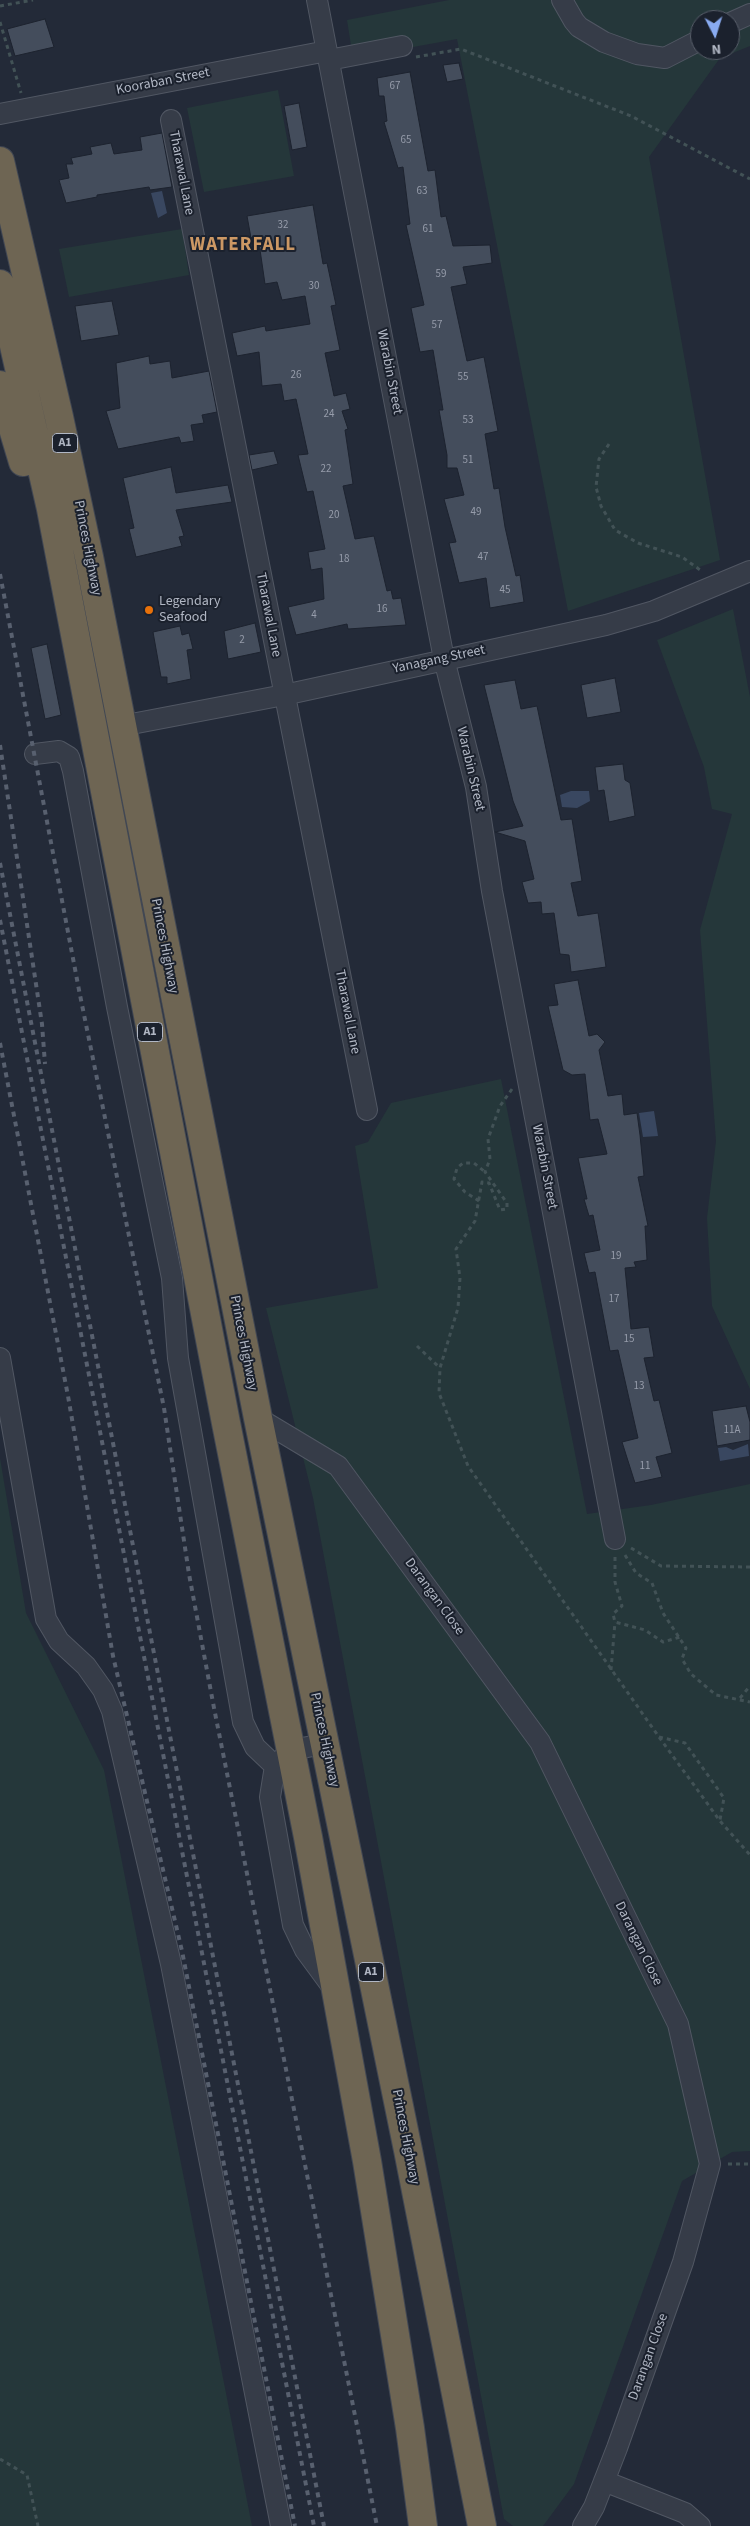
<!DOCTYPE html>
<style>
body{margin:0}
#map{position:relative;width:750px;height:2526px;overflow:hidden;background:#232a38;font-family:"Source Sans 3",sans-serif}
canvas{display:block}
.north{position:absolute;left:690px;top:10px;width:50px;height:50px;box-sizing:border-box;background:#1b212d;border:1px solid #575d69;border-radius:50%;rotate:175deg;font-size:14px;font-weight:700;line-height:20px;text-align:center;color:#b1b7c4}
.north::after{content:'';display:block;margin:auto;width:18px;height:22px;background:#89abf1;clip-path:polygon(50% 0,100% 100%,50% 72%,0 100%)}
</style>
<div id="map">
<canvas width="750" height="2526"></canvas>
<div class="north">N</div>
</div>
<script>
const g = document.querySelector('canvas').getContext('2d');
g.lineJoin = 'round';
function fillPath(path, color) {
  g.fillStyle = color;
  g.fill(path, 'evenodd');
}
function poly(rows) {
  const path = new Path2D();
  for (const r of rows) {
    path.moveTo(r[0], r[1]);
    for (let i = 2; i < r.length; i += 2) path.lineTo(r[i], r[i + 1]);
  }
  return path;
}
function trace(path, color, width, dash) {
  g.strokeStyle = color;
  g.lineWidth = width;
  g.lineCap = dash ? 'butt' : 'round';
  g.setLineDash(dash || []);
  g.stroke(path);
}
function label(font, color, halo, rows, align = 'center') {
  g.font = font + ' "Source Sans 3",sans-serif';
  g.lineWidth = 4;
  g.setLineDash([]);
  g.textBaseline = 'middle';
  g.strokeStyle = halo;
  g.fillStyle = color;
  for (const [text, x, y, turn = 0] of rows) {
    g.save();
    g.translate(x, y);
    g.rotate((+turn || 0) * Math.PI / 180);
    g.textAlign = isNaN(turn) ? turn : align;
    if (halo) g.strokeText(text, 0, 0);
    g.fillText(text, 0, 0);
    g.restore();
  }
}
const green = poly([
 [449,0,750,0,750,46,720,58,649,157,720,560,568,611,457,39,353,58,347,20],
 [700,20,730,20,730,50,700,50],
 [278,90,294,176,204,192,187,108],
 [182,229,189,275,69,297,59,249],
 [733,609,750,697,750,1389,712,1306,707,1218,716,1141,700,930,732,814,712,809,704,767,657,640],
 [501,1079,587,1514,651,1505,750,1484,750,2151,732,2152,682,2181,574,2484,543,2526,513,2526,504,2519,313,1498,266,1308,378,1288,355,1146,368,1142,391,1103],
 [0,1458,26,1613,104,1770,252,2526,0,2526]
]);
const water = poly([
 [162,191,167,213,158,218,151,193],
 [571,791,589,791,590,801,577,808,562,807,560,795],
 [654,1111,658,1136,643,1137,639,1113],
 [748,1444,749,1456,720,1461,718,1448,726,1447,733,1450]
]);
const building = poly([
 [45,19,54,47,15,56,7,29,45,19],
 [459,63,463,79,447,82,443,65,459,63],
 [410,72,428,171,435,170,441,217,446,216,453,246,490,245,492,263,463,267,467,284,451,287,467,361,484,357,498,431,485,434,494,489,499,488,505,527,516,576,520,575,524,602,490,608,486,578,459,583,449,543,456,542,444,499,464,495,457,468,447,468,447,455,439,410,443,410,433,350,420,352,411,308,424,305,406,225,410,224,403,167,398,168,384,122,387,121,384,96,379,96,377,78,410,72],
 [299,103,307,147,292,150,284,106,299,103],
 [162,133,172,187,150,190,149,187,97,195,97,197,66,203,59,180,69,178,66,164,73,164,71,158,92,154,90,147,111,143,114,154,142,150,140,137,162,133],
 [313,205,323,264,327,263,336,305,331,306,340,350,325,353,334,396,346,393,350,409,342,411,348,429,345,430,353,484,343,486,355,539,374,536,387,591,391,590,393,599,401,598,406,625,348,629,347,624,296,635,288,607,324,599,322,568,311,570,308,552,325,549,313,491,307,492,298,455,308,454,296,399,284,401,281,384,262,386,259,352,237,356,232,333,265,326,266,331,310,324,305,296,282,300,277,282,265,284,258,236,251,238,247,216,313,205],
 [112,301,119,335,81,341,75,306,112,301],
 [149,356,150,364,170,361,172,378,209,371,217,412,202,415,204,423,191,425,194,441,181,443,179,437,118,449,106,411,120,408,116,363,149,356],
 [274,451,278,464,252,470,249,455,274,451],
 [171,467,176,493,228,485,232,502,176,510,184,536,179,537,182,546,136,557,129,529,134,528,123,478,171,467],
 [255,623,261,652,228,659,224,631,255,623],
 [180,626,182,635,189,633,193,649,187,650,191,679,167,684,167,677,161,677,153,632,180,626],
 [47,644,61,715,45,719,31,648,47,644],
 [615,678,621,712,587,718,581,685,615,678],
 [515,680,521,709,537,706,561,820,572,819,582,881,571,883,578,916,598,913,606,967,571,972,569,955,560,954,554,913,542,914,541,902,528,903,522,882,534,879,525,841,495,832,523,826,513,801,484,685,515,680],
 [623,764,625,780,630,783,635,816,609,822,604,790,598,791,595,767,623,764],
 [578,980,589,1036,597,1034,605,1042,599,1050,608,1096,622,1094,624,1115,637,1113,640,1135,644,1176,638,1177,648,1226,645,1226,647,1260,634,1262,636,1267,625,1268,631,1329,649,1327,654,1357,644,1358,654,1401,659,1400,672,1453,656,1457,662,1477,635,1483,622,1442,638,1438,618,1350,610,1351,595,1272,589,1273,584,1253,600,1250,593,1215,589,1216,584,1199,587,1199,578,1158,607,1154,598,1119,590,1120,585,1074,572,1075,563,1070,548,1006,558,1005,554,984,578,980],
 [746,1406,750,1422,750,1440,717,1446,712,1411,746,1406]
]);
const path = poly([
 [0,6,33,0],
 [0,22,21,93],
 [416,57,461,49,631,116,750,179],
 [609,444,599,459,596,487,601,506,615,530,638,543,682,557,703,572],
 [512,1089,500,1106,488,1139,490,1159,485,1172,507,1203,507,1209,500,1210,489,1183,482,1182,475,1221,456,1249,460,1278,458,1308,440,1368,439,1393,468,1466,659,1737,720,1821,750,1855],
 [479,1201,465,1192,454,1179,457,1168,463,1163,474,1163,485,1172],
 [417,1346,440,1368],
 [631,1548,661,1566,750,1567],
 [625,1555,636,1573,652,1583,663,1613,686,1648,682,1659,691,1674,716,1695,750,1702],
 [615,1557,615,1582,622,1606,613,1614,615,1622,645,1630,663,1642,680,1637],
 [611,1670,615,1622],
 [740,1698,750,1686],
 [659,1737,685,1743,724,1798,720,1820],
 [728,2164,750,2164],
 [0,2459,27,2475,38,2526]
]);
const minor = poly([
 [317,0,444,659,476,787,492,891,615,1539],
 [562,0,574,21,579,27,604,42,637,54,665,58,700,40],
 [730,23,750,14],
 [329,60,402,46],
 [0,114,327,51],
 [171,120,367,1110],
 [121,726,284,695,606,625,654,611,750,571],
 [35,754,59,751,69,757,73,771,117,1007,172,1278,178,1358,243,1722,255,1747,275,1766],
 [0,1358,46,1619,59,1641,86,1666,103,1690,112,1711,171,1964,281,2526],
 [258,1418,338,1466,540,1742,678,2024,710,2164,683,2262,617,2448,594,2507,583,2526],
 [324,1744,291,1750,275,1766,270,1797,293,1925,305,1950,333,1988],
 [604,2481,685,2513,700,2526]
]);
const highway = poly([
 [0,161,59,417,89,557,258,1418,408,2150,482,2526],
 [0,284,51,509,226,1423,308,1837,367,2161,410,2428,423,2526],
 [0,385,23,462]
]);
const rail = poly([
 [0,574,79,990,164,1408,189,1574,214,1708,377,2526],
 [0,745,42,1024,45,1064],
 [0,863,324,2526],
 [0,920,314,2526],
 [0,1043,68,1396,113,1656,182,1951,295,2526]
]);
const markers = [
 [149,610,5,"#e8710a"]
];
const numberNames = [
 ["67",395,87],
 ["65",406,141],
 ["63",422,192],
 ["32",283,226],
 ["61",428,230],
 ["59",441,275],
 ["30",314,287],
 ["57",437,326],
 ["26",296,376],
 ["55",463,378],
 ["24",329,415],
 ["53",468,421],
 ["51",468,461],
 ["22",326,470],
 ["49",476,513],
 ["20",334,516],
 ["47",483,558],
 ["18",344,560],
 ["45",505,591],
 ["16",382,610],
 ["4",314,616],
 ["2",242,641],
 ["19",616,1257],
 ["17",614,1300],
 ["15",629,1340],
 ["13",639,1387],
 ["11A",732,1431],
 ["11",645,1467]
];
const shields = [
 [65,443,25],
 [150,1032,25],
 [371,1972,25]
];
const shieldNames = [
 ["A1",65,443],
 ["A1",150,1032],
 ["A1",371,1972]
];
const streetNames = [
 ["Kooraban Street",163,82,-11],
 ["Tharawal Lane",181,173,79],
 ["Warabin Street",389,372,79],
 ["Princes Highway",87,548,79],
 ["Tharawal Lane",268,615,79],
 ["Yanagang Street",439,660,-12],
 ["Warabin Street",470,769,77],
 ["Princes Highway",164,946,79],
 ["Tharawal Lane",347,1012,79],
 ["Warabin Street",544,1167,79],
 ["Princes Highway",243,1343,79],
 ["Darangan Close",434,1597,54],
 ["Princes Highway",324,1740,78],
 ["Darangan Close",638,1944,64],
 ["Princes Highway",405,2137,79],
 ["Darangan Close",649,2357,-70]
];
const poiNames = [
 ["Legendary",159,602],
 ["Seafood",159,618]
];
const districtNames = [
 ["WATERFALL",243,246]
];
fillPath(green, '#25373a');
fillPath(water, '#394760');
fillPath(building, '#444d5c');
trace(building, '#1d232f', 1);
trace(minor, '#515763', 22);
trace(highway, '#414753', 30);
trace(path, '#425256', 3, [4, 4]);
trace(minor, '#363c48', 20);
trace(highway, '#6e6553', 28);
trace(rail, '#58606f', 4, [5, 5]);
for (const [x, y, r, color] of markers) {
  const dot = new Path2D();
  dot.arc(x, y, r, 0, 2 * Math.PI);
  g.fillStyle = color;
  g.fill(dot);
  trace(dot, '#1b212d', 2);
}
label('11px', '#969caa', null, numberNames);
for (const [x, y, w] of shields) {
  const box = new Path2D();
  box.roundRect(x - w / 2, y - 9.5, w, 19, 4);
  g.fillStyle = '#1b212d';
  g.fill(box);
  trace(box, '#b1b7c4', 1);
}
label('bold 12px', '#b1b7c4', null, shieldNames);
label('14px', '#b1b7c4', '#1b212d', streetNames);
label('14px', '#b1b7c4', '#1b212d', poiNames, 'left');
g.letterSpacing = '1px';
label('bold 19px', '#cc9864', '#1b212d', districtNames);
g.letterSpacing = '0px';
</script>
